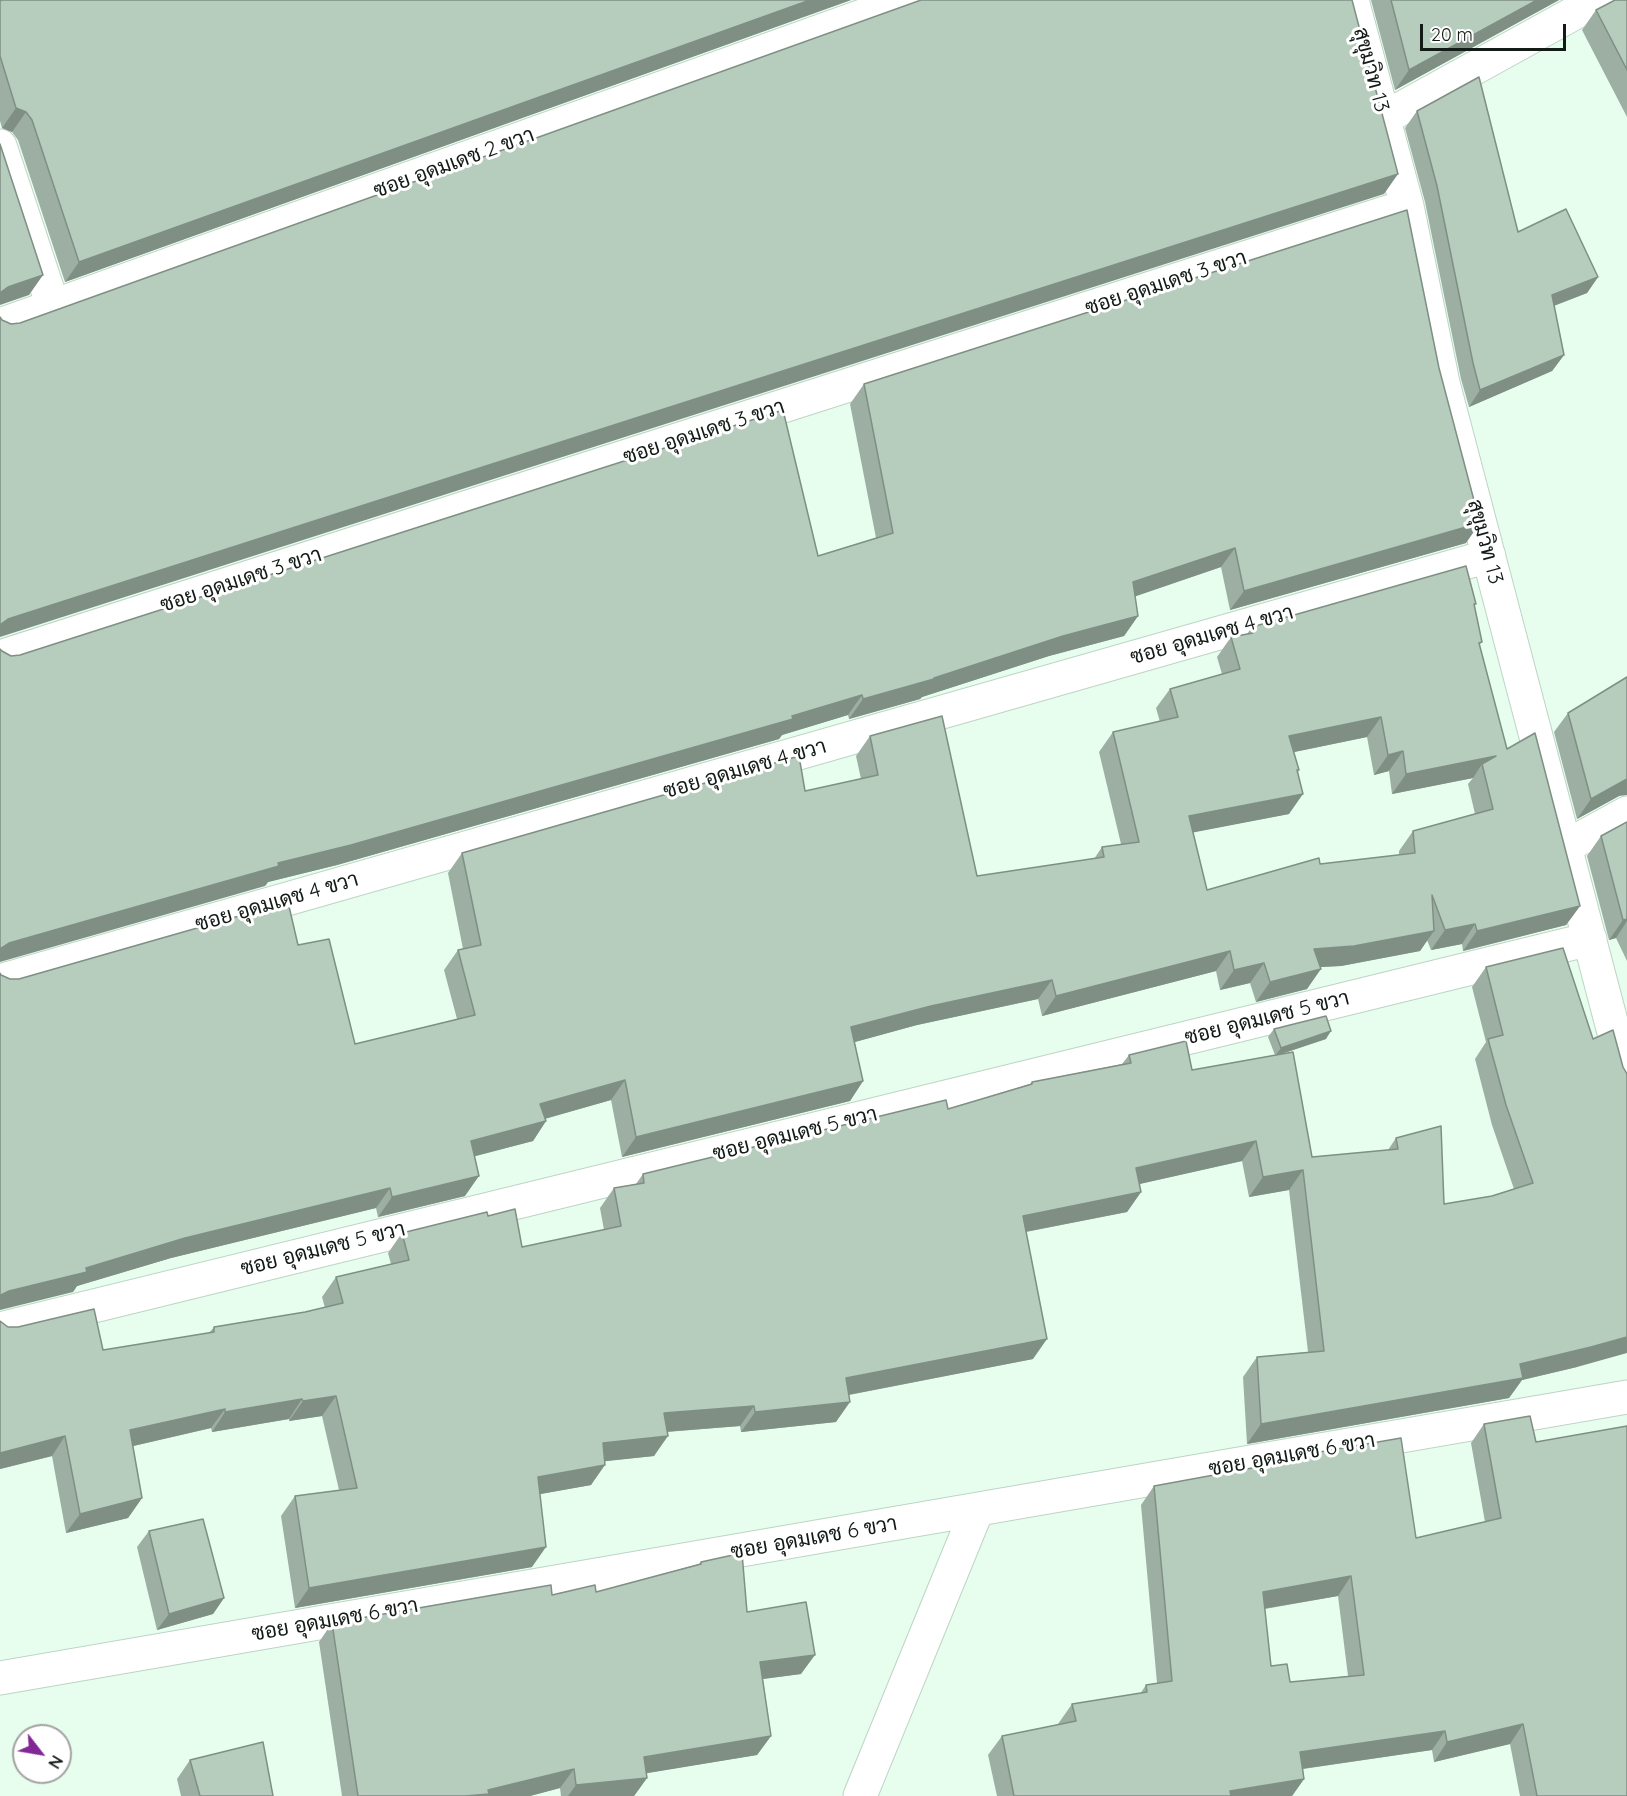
<!DOCTYPE html>
<meta charset="utf-8">
<style>
body{margin:0}
#map{position:relative;width:1627px;height:1796px;overflow:hidden;background:#e7feef;font-family:Quicksand,sans-serif}
canvas{display:block}
.north{position:absolute;left:12px;top:1724px;width:60px;height:60px;box-sizing:border-box;background:#fff;border:2px solid #a1a4a2;border-radius:50%;rotate:121deg;font-size:16px;font-weight:700;line-height:24px;text-align:center;color:#131b16}
.north::after{content:'';display:block;margin:auto;width:21px;height:27px;background:#812895;clip-path:polygon(50% 0,100% 100%,50% 72%,0 100%)}
.scale{position:absolute;left:1420px;top:24px;width:146px;height:27px;box-sizing:border-box;border:3px solid #131b16;border-top:0;padding-left:8px;font-size:18px;line-height:21px;white-space:nowrap;color:#131b16;-webkit-text-stroke:4px #fff;paint-order:stroke}
</style>
<div id="map">
<canvas width="1627" height="1796"></canvas>
<div class="north">N</div>
<div class="scale">20 m</div>
</div>
<script>
const g = document.querySelector('canvas').getContext('2d');
g.lineJoin = 'round';
function poly(rows) {
  const path = new Path2D();
  for (const r of rows) {
    path.moveTo(r[0], r[1]);
    for (let i = 2; i < r.length; i += 2) path.lineTo(r[i], r[i + 1]);
  }
  return path;
}
function trace(path, color, width, dash) {
  g.strokeStyle = color;
  g.lineWidth = width;
  g.lineCap = dash ? 'butt' : 'round';
  g.setLineDash(dash || []);
  g.stroke(path);
}
function fillPath(path, color) {
  g.fillStyle = color;
  g.fill(path, 'evenodd');
}
function label(font, color, halo, rows, align = 'center') {
  g.font = font + ' Quicksand,Sarabun,sans-serif';
  g.lineWidth = 6;
  g.setLineDash([]);
  g.textBaseline = 'middle';
  g.strokeStyle = halo;
  g.fillStyle = color;
  for (const [text, x, y, turn = 0] of rows) {
    g.save();
    g.translate(x, y);
    g.rotate((+turn || 0) * Math.PI / 180);
    g.textAlign = isNaN(turn) ? turn : align;
    if (halo) g.strokeText(text, 0, 0);
    g.fillText(text, 0, 0);
    g.restore();
  }
}
const street = poly([
 [1352,0,1407,206,1443,383,1627,1082],
 [1384,118,1598,0],
 [0,146,53,306],
 [0,325,907,0],
 [0,657,1407,206],
 [1565,847,1627,813],
 [0,981,1489,556],
 [0,1329,1590,939],
 [0,1678,1627,1397],
 [860,1796,977,1510]
]);
const wall = poly([
 [851,0,65,282,18,140,12,132,2,128,0,121,0,1],
 [1371,0,1559,0,1395,90],
 [1627,0,1627,117,1582,30,1596,10],
 [1417,111,1518,232,1598,277,1587,293,1554,306,1564,355,1552,371,1469,407,1461,379,1425,202,1405,128],
 [864,384,1466,543,1230,610,1221,567,1135,596,1138,616,1124,636,1049,656,922,697,920,699,849,719,848,715,782,735,779,739,337,865,268,882,265,886,2,651,11,656,20,655,818,556,876,538,850,404],
 [1476,604,1474,606,1482,642,1479,645,1507,749,1580,906,1566,925,1463,951,1462,944,1431,950,1427,940,1420,951,1341,966,1321,967,1307,989,1256,1002,1250,983,1220,990,1216,971,1042,1016,1038,999,917,1025,854,1042,863,1081,850,1101,622,1157,611,1100,545,1119,546,1121,533,1141,474,1156,465,1196,378,1217,376,1208,171,1258,77,1286,73,1292,1,975,10,979,19,979,298,945,355,1044,457,1019,444,970,458,950,463,949,448,873,462,853,805,791,861,779,856,756,870,736,977,876,1094,859,1102,847,1121,844,1099,752,1113,732,1160,722,1156,708,1170,689,1222,674,1217,657,1231,637,1247,634,1252,627],
 [1367,737,1374,775,1389,771,1392,794,1473,778,1468,784,1475,814,1413,831,1399,851,1399,855,1320,864,1207,890,1193,832,1289,814,1298,772,1299,770,1294,752],
 [1568,713,1619,796,1577,819,1554,732],
 [1627,822,1627,961,1616,938,1609,940,1587,856,1601,836],
 [1563,948,1577,1367,1522,1380,1509,1398,1247,1444,1243,1377,1257,1357,1308,1352,1289,1190,1249,1197,1242,1161,1139,1184,1141,1192,1127,1212,1026,1232,1033,1359,849,1395,836,1422,741,1432,740,1426,667,1432,654,1456,604,1461,591,1485,540,1494,532,1567,295,1608,281,1516,295,1496,339,1490,322,1416,289,1421,289,1419,212,1432,211,1428,133,1446,142,1498,128,1518,66,1533,52,1456,0,1469,0,1321,8,1327,103,1350,209,1333,214,1327,305,1312,325,1308,322,1297,336,1277,391,1264,388,1253,402,1233,488,1216,522,1247,604,1230,600,1208,614,1188,636,1184,643,1174,948,1109,1030,1084,1032,1082,1122,1064,1129,1055,1192,1070,1275,1055,1268,1037,1274,1029,1326,1039,1284,1053,1312,1157,1388,1150,1396,1138,1444,1204,1492,1196,1514,1189,1492,1125,1475,1059,1486,1042,1472,987,1486,967],
 [1484,1424,1536,1442,1627,1796,1520,1796,1510,1744,1434,1762,1432,1750,1303,1769,1304,1779,1292,1796,997,1796,988,1755,1002,1736,1058,1725,1058,1724,1072,1704,1140,1694,1146,1685,1157,1683,1141,1505,1154,1486,1259,1467,1262,1462,1416,1538,1485,1522,1471,1443],
 [1338,1596,1348,1676,1290,1682,1271,1666,1265,1609],
 [149,1531,224,1598,213,1614,157,1630,137,1547],
 [701,1562,747,1612,801,1674,763,1679,771,1736,757,1755,646,1773,647,1778,634,1796,561,1796,560,1788,530,1796,342,1796,319,1642,332,1623,552,1595,596,1592,699,1564],
 [190,1760,273,1796,181,1796,177,1779]
]);
const shadedWall = poly([
 [810,0,851,0,65,282,79,262],
 [1537,0,1559,0,1395,90,1409,70],
 [16,108,26,112,12,132,2,128],
 [1398,174,1384,194,0,637,0,625,8,619],
 [43,275,29,295,0,305,0,293,8,287],
 [1598,277,1587,293,1540,311,1552,295],
 [1564,355,1552,371,1469,407,1480,390],
 [1480,523,1466,543,1230,610,1244,591],
 [1235,548,1221,567,1119,602,1133,582],
 [1138,616,1124,636,1049,656,922,697,920,699,849,719,863,699,1063,636],
 [862,695,848,715,782,735,779,739,337,865,268,882,265,886,0,962,0,949,9,943,278,863,792,716],
 [1381,717,1367,737,1275,756,1289,736],
 [1403,751,1389,771,1374,775,1388,755],
 [1496,756,1482,764,1473,778,1392,794,1406,774],
 [1627,779,1627,795,1619,796,1577,819,1591,799],
 [1303,794,1289,814,1175,836,1189,816],
 [1580,906,1566,925,1463,951,1477,931],
 [1627,919,1627,921,1616,938,1609,940,1623,920],
 [1475,924,1462,944,1431,950,1445,930],
 [1434,931,1420,951,1341,966,1300,968,1314,949],
 [1230,951,1216,971,1042,1016,1056,996],
 [1264,963,1250,983,1220,990,1234,970],
 [1321,969,1307,989,1256,1002,1270,982],
 [1052,980,1038,999,917,1025,837,1047,851,1027,931,1006],
 [1331,1031,1326,1039,1275,1056,1281,1048],
 [625,1080,611,1100,526,1124,540,1104],
 [863,1081,850,1101,622,1157,636,1137],
 [546,1121,533,1141,457,1161,471,1141],
 [1256,1141,1242,1161,1122,1188,1136,1168],
 [1303,1170,1289,1190,1249,1197,1263,1177],
 [479,1176,465,1196,378,1217,392,1197],
 [390,1188,376,1208,171,1258,77,1286,73,1292,0,1310,0,1297,1,1295,9,1291,185,1238],
 [1141,1192,1127,1212,1009,1235,1023,1216],
 [1627,1337,1627,1353,1577,1367,1522,1380,1509,1398,1247,1444,1261,1424,1520,1364],
 [1047,1339,1033,1359,832,1398,846,1378],
 [336,1396,322,1416,289,1421,303,1401],
 [302,1399,289,1419,212,1432,225,1412],
 [850,1402,836,1422,741,1432,755,1412],
 [754,1406,740,1426,650,1433,664,1413],
 [225,1409,211,1428,116,1450,130,1430],
 [65,1436,52,1456,0,1469,0,1453],
 [668,1436,654,1456,589,1463,603,1443],
 [605,1465,591,1485,524,1497,538,1477],
 [142,1498,128,1518,66,1533,80,1514],
 [546,1547,532,1567,295,1608,309,1588],
 [1351,1576,1338,1596,1250,1611,1263,1592],
 [224,1598,213,1614,157,1630,169,1614],
 [815,1655,801,1674,747,1681,760,1662],
 [1523,1724,1510,1744,1434,1762,1447,1742],
 [1445,1731,1432,1750,1287,1771,1300,1752],
 [771,1736,757,1755,630,1776,644,1757],
 [574,1769,560,1788,530,1796,465,1796],
 [647,1778,634,1796,568,1796,576,1785],
 [1304,1779,1292,1796,1227,1796,1230,1791]
]);
const building = poly([
 [2,0,810,0,79,262,32,120,26,112,16,108,0,56,0,1,2,0],
 [921,0,1352,0,1398,174,8,619,0,625,0,317,2,320,11,324,20,323,921,0],
 [1391,0,1537,0,1409,70,1391,0],
 [1615,0,1627,0,1627,70,1596,10,1615,0],
 [1479,77,1518,232,1566,209,1598,277,1552,295,1564,355,1480,390,1473,363,1437,186,1417,111,1479,77],
 [0,144,43,275,8,287,0,293,0,144],
 [1407,210,1439,368,1480,523,1244,591,1235,548,1133,582,1138,616,1063,636,934,678,934,679,863,699,862,695,792,716,793,719,351,845,278,863,279,866,9,943,0,949,0,649,2,651,11,656,20,655,783,410,818,556,893,533,864,384,1407,210],
 [1466,566,1476,604,1474,604,1482,642,1479,643,1507,749,1535,733,1580,906,1477,931,1475,924,1445,930,1432,895,1434,931,1354,946,1314,949,1321,969,1270,982,1264,963,1234,970,1230,951,1056,996,1052,980,931,1006,851,1027,863,1081,636,1137,625,1080,540,1104,546,1121,471,1141,479,1176,392,1197,390,1188,185,1238,86,1268,87,1272,9,1291,1,1295,0,1297,0,973,1,975,10,979,19,979,288,902,298,945,329,939,355,1044,475,1015,458,950,481,945,462,853,799,756,805,791,878,775,870,736,942,716,977,876,1104,857,1102,847,1139,842,1113,732,1178,717,1170,689,1240,669,1231,637,1253,633,1252,627,1466,566],
 [1381,717,1388,755,1403,751,1406,774,1496,756,1482,764,1493,809,1413,831,1415,853,1320,864,1319,858,1207,890,1189,816,1303,794,1297,770,1299,770,1289,736,1381,717],
 [1627,677,1627,779,1591,799,1568,713,1627,677],
 [1627,822,1627,919,1623,920,1601,836,1627,822],
 [1563,948,1593,1039,1613,1030,1623,1067,1627,1074,1627,1337,1591,1347,1520,1364,1523,1378,1261,1424,1257,1357,1324,1351,1303,1170,1263,1177,1256,1141,1136,1168,1141,1192,1023,1216,1047,1339,846,1378,850,1402,755,1412,754,1406,664,1413,668,1436,603,1443,605,1465,538,1477,546,1547,309,1588,295,1496,357,1488,336,1396,303,1401,302,1399,225,1412,225,1409,130,1430,142,1498,80,1514,65,1436,0,1453,0,1321,8,1327,18,1327,94,1309,103,1350,214,1332,214,1327,305,1312,343,1303,336,1277,409,1260,402,1233,487,1212,488,1216,515,1209,522,1247,621,1226,614,1188,644,1183,643,1174,946,1100,948,1109,1032,1084,1032,1082,1131,1063,1129,1055,1186,1041,1192,1070,1293,1052,1312,1157,1398,1149,1396,1138,1441,1126,1444,1204,1492,1196,1533,1183,1506,1105,1488,1039,1503,1035,1486,967,1563,948],
 [1326,1016,1331,1031,1281,1048,1274,1029,1326,1016],
 [1530,1416,1536,1442,1627,1426,1627,1796,1537,1796,1523,1724,1447,1742,1445,1731,1300,1752,1304,1779,1230,1791,1231,1796,1014,1796,1002,1736,1076,1721,1072,1704,1147,1692,1146,1685,1172,1681,1154,1486,1263,1466,1262,1462,1401,1438,1416,1538,1501,1518,1484,1424,1530,1416],
 [1351,1576,1364,1675,1290,1682,1287,1664,1271,1666,1263,1592,1351,1576],
 [203,1519,224,1598,169,1614,149,1531,203,1519],
 [742,1553,747,1612,806,1602,815,1655,760,1662,771,1736,644,1757,647,1778,576,1785,574,1769,488,1790,489,1794,465,1796,358,1796,332,1623,551,1585,552,1595,595,1585,596,1592,701,1564,701,1562,742,1553],
 [263,1742,273,1796,200,1796,190,1760,263,1742]
]);
const streetNames = [
 ["สุขุมวิท 13",1371,70,75],
 ["ซอย อุดมเดช 2 ขวา",454,163,-20],
 ["ซอย อุดมเดช 3 ขวา",1166,283,-18],
 ["ซอย อุดมเดช 3 ขวา",704,432,-18],
 ["สุขุมวิท 13",1485,542,75],
 ["ซอย อุดมเดช 3 ขวา",241,580,-18],
 ["ซอย อุดมเดช 4 ขวา",1212,635,-16],
 ["ซอย อุดมเดช 4 ขวา",745,769,-16],
 ["ซอย อุดมเดช 4 ขวา",277,902,-16],
 ["ซอย อุดมเดช 5 ขวา",1267,1018,-14],
 ["ซอย อุดมเดช 5 ขวา",795,1134,-14],
 ["ซอย อุดมเดช 5 ขวา",323,1249,-14],
 ["ซอย อุดมเดช 6 ขวา",1292,1455,-10],
 ["ซอย อุดมเดช 6 ขวา",814,1538,-10],
 ["ซอย อุดมเดช 6 ขวา",335,1620,-10]
];
trace(street, '#bdd4c5', 35);
trace(street, '#fff', 33);
fillPath(wall, '#9dafa3');
fillPath(shadedWall, '#7f8f84');
fillPath(building, '#b6ccbd');
trace(building, '#7f8f84', 1.5);
label('21px', '#131b16', '#fff', streetNames);
</script>
